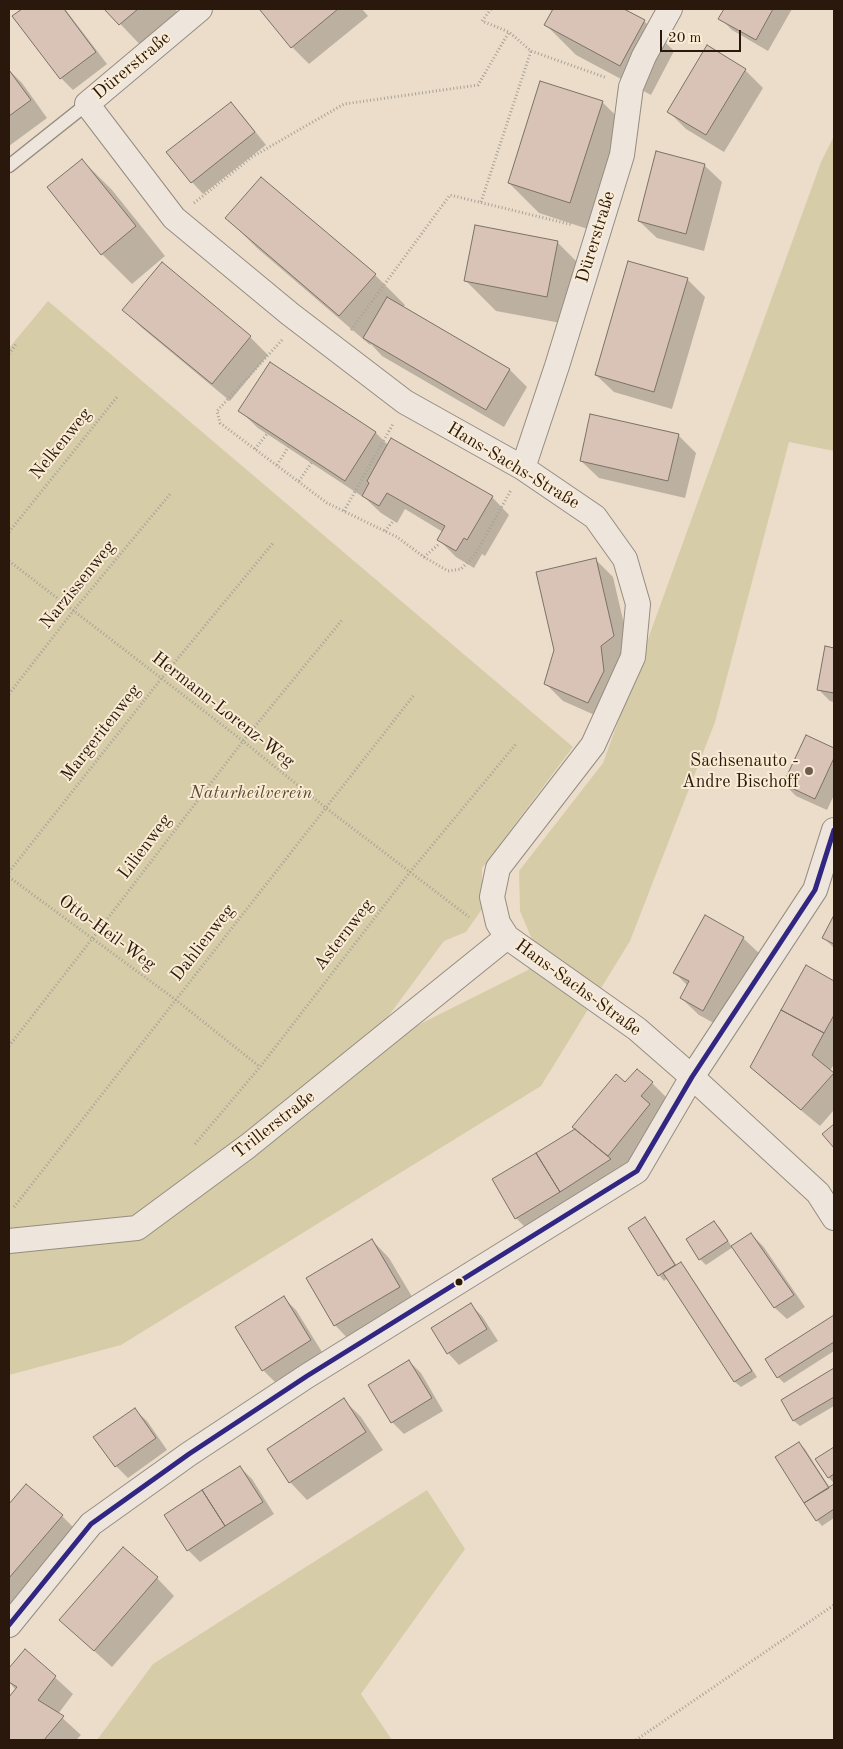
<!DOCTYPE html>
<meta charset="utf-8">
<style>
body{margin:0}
#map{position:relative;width:843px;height:1749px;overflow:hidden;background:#ebddca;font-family:"Old Standard TT",serif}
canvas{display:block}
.frame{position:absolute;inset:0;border:10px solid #29180b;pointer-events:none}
.scale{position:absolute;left:660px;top:30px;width:81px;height:22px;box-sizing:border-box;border:2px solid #29180b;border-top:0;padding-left:6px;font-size:15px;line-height:18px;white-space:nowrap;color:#29180b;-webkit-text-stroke:4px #faebd4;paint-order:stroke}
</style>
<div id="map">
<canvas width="843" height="1749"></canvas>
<div class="frame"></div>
<div class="scale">20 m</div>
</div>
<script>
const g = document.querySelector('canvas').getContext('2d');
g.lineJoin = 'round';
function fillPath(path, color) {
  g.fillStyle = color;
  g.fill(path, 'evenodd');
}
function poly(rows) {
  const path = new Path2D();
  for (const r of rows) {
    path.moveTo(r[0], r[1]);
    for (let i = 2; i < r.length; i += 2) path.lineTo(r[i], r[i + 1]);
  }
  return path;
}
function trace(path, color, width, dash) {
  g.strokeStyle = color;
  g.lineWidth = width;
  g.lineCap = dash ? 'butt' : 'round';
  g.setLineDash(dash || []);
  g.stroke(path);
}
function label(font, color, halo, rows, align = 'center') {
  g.font = font + ' "Old Standard TT",serif';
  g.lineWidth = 4;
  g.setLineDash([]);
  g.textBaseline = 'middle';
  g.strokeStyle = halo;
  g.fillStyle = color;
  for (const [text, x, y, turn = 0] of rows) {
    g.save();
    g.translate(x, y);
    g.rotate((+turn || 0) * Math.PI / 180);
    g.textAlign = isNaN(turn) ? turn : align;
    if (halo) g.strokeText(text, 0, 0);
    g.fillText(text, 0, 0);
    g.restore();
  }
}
const green = poly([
 [834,136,834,451,789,442,715,722,630,941,541,1086,121,1345,9,1375,9,1251,131,1239,243,1166,412,1028,528,970,536,949,520,911,519,871,603,763,821,162],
 [48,301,573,747,482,868,482,909,466,932,444,941,387,1018,249,1134,138,1219,9,1231,9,348],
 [427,1490,465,1549,361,1694,392,1740,97,1740,153,1664]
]);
const shadow = poly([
 [24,9,65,9,107,64,73,90,61,78,14,16],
 [106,9,175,9,187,22,150,55],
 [264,9,362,9,368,16,309,64,292,47,262,10],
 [555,9,622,9,644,21,674,51,651,95,576,55,546,25],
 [725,9,792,9,768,51,732,30,720,18],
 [9,70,22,83,47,118,9,146],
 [745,70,763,88,724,152,686,129,668,111],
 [602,102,633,132,600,233,539,213,509,183],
 [231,104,242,115,266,145,203,194,192,182],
 [82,160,112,190,165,256,132,284,102,254],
 [704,165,722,182,704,251,657,238,639,221],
 [227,218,375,275,405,305,403,307,510,370,527,387,504,427,382,356,371,344,370,345,257,248],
 [557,242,587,272,577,326,496,311,466,281],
 [162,264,250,337,268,355,230,401,141,327,124,310],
 [687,279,705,297,672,409,614,392,596,375],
 [271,364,376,433,388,445,492,497,509,515,485,556,482,554,474,568,456,557,439,540,443,532,405,509,397,523,381,513,363,496,363,497,258,428,240,411],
 [678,435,696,453,685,498,599,478,581,461],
 [596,560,613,577,631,654,606,720,563,701,545,683],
 [826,647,834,649,834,702,830,701,818,689],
 [806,737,834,750,834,795,827,810,796,796,784,784],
 [834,917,834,948,823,937],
 [743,938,761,955,721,1027,699,1015,681,998,688,986,675,973],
 [806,967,834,982,834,1064,830,1071,834,1074,834,1110,820,1126,769,1084,751,1067],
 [652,1083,669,1100,626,1172,528,1230,516,1218,625,1084],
 [645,1219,650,1224,677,1266,680,1263,686,1269,757,1377,741,1387,735,1382,668,1278,664,1281,659,1275],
 [714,1222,720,1228,732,1247,751,1234,763,1246,805,1307,787,1319,775,1308,733,1247,706,1265,700,1259],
 [372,1240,389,1258,417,1305,352,1343,335,1325],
 [284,1298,296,1310,322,1352,275,1382,263,1370],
 [471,1305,482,1316,498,1341,459,1365,448,1353],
 [834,1316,834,1351,784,1383,778,1377,767,1360],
 [409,1361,421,1373,443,1411,404,1434,392,1422],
 [834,1370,834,1406,800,1426,794,1421,783,1401],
 [344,1400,361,1417,383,1450,307,1500,290,1482],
 [135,1410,147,1421,167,1450,128,1478,116,1466],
 [799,1443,805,1449,830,1488,834,1485,834,1518,822,1526,817,1520],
 [834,1449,834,1483,829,1478,817,1459],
 [240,1467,252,1479,274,1514,200,1562,188,1550,166,1515],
 [26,1486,62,1516,79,1533,9,1616,9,1506],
 [157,1578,174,1596,112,1667,60,1620],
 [25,1650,73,1694,58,1714,81,1735,76,1740,9,1740,9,1699,16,1690,9,1682,9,1670]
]);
const building = poly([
 [22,9,64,9,96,52,60,79,12,16,22,9],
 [104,9,138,9,119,25,104,9],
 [262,9,338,9,291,48,260,10,262,9],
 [553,9,624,9,645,20,620,66,544,25,553,9],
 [724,9,773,9,756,40,718,19,724,9],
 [707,45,746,69,706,135,667,112,707,45],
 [9,70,31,100,9,116,9,70],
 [540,81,603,101,570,203,508,183,540,81],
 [231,102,255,132,191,183,166,152,231,102],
 [656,151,705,164,686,234,638,221,656,151],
 [82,159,136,226,101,255,47,187,82,159],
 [261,177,376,274,339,316,225,218,261,177],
 [475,225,558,241,547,297,464,281,475,225],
 [628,261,688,278,654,392,595,375,628,261],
 [162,262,251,336,212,384,122,310,162,262],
 [387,297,510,369,486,410,363,338,387,297],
 [270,362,376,432,345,481,238,411,270,362],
 [590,414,679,434,668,481,580,461,590,414],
 [391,438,493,496,467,540,464,538,456,551,437,540,445,526,387,493,379,506,362,496,369,483,367,481,391,438],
 [596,558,614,636,601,646,604,671,588,703,544,684,554,650,536,572,596,558],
 [825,646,834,648,834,693,817,690,825,646],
 [806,735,834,748,834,758,815,799,783,784,806,735],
 [705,915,744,937,703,1011,680,998,689,981,673,973,705,915],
 [834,915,834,944,822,938,834,915],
 [806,965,834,981,834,1015,824,1033,781,1010,806,965],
 [781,1010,824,1033,812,1055,834,1073,801,1110,750,1067,781,1010],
 [637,1069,653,1082,641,1096,650,1104,608,1156,572,1127,616,1074,625,1082,637,1069],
 [834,1124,834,1148,822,1134,834,1124],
 [575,1129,611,1159,560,1192,536,1153,575,1129],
 [536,1153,560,1192,515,1219,492,1179,536,1153],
 [645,1217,675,1265,658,1276,628,1228,645,1217],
 [714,1221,728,1241,699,1260,686,1239,714,1221],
 [751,1233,794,1295,774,1308,731,1246,751,1233],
 [372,1239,400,1287,334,1326,306,1278,372,1239],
 [681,1262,752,1371,734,1382,663,1273,681,1262],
 [284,1296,311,1340,262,1371,235,1327,284,1296],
 [471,1303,487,1329,447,1354,431,1328,471,1303],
 [834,1315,834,1342,777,1378,765,1359,834,1315],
 [409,1360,432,1398,391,1423,368,1385,409,1360],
 [834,1368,834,1397,793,1421,781,1400,834,1368],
 [344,1398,366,1432,289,1483,267,1449,344,1398],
 [135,1408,156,1438,115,1467,93,1437,135,1408],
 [799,1442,829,1488,804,1503,775,1457,799,1442],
 [834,1447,834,1474,828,1478,815,1459,834,1447],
 [240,1466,263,1502,225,1526,202,1490,240,1466],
 [26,1484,63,1515,9,1578,9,1504,26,1484],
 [834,1484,834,1509,816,1521,804,1503,834,1484],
 [202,1490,225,1526,187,1551,164,1515,202,1490],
 [123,1547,158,1577,94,1651,59,1620,123,1547],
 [25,1649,56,1676,38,1700,64,1716,44,1740,9,1740,9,1697,17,1687,9,1682,9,1668,25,1649]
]);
const path = poly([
 [491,9,482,21,509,32,531,51,607,78],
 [481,202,531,51],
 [194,203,252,157,344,104,478,85,509,32],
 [351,330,450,195,573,225],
 [282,340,217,411,220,423,327,503,397,537,424,557,448,571,461,569,475,555,511,490],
 [9,354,16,344],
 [255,449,267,434],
 [277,465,289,446],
 [299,481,312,462],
 [344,511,393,424],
 [385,531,394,520],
 [9,532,117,397],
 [424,557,439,544],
 [9,561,243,741,326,808,469,917],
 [9,694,74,610,171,493],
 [9,872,161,679,273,543],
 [9,877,176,1000,260,1067],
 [9,1046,92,939,243,741,342,620],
 [195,1144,260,1067,410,872,516,744],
 [14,1207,414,695],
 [636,1740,834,1605]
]);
const service = poly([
 [9,166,87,104]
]);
const minor = poly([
 [200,9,87,104,174,218,290,314,405,402,523,468,595,517,625,559,638,604,633,657,593,745,498,868,492,897,498,923,507,937,637,1029,692,1077,818,1193,834,1218],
 [523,468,557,366,622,155,631,87,644,56,670,9],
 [9,1241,137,1228,248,1146,507,937],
 [9,1625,91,1524,189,1454,307,1376,637,1171,692,1077,815,890,834,830]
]);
const bus1 = poly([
 [9,1625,91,1524,189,1454,307,1376,637,1171,692,1077,815,890,834,830]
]);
const markers = [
 [809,771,5,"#6d5d4e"],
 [459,1282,4.5,"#29180b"]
];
const streetNames = [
 ["Dürerstraße",132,66,-40],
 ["Dürerstraße",596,237,-73],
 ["Nelkenweg",61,444,-51],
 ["Hans-Sachs-Straße",513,466,31],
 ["Narzissenweg",78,585,-51],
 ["Hermann-Lorenz-Weg",223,710,38],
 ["Margeritenweg",101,733,-52],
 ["Lilienweg",145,847,-53],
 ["Otto-Heil-Weg",107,933,36],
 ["Asternweg",344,935,-52],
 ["Dahlienweg",203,943,-52],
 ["Hans-Sachs-Straße",578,988,36],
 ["Trillerstraße",274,1125,-38]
];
const poiNames = [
 ["Sachsenauto -",799,761],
 ["Andre Bischoff",799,782]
];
const parkNames = [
 ["Naturheilverein",251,793]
];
fillPath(green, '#d6cda8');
fillPath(shadow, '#0003');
fillPath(building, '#d9c3b7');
trace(building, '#7b7166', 1);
trace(service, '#968c80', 15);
trace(minor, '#968c80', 26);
trace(path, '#a7a198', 3, [1, 2.5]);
trace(service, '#eee6dd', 12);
trace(minor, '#eee6dd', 24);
trace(bus1, '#312783', 5);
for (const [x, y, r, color] of markers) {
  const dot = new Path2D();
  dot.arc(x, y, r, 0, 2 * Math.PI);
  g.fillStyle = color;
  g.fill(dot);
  trace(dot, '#faebd4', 2);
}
label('18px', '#29180b', '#faebd4', streetNames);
label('18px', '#29180b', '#faebd4', poiNames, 'right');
label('italic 18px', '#584a32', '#faebd4', parkNames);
</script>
